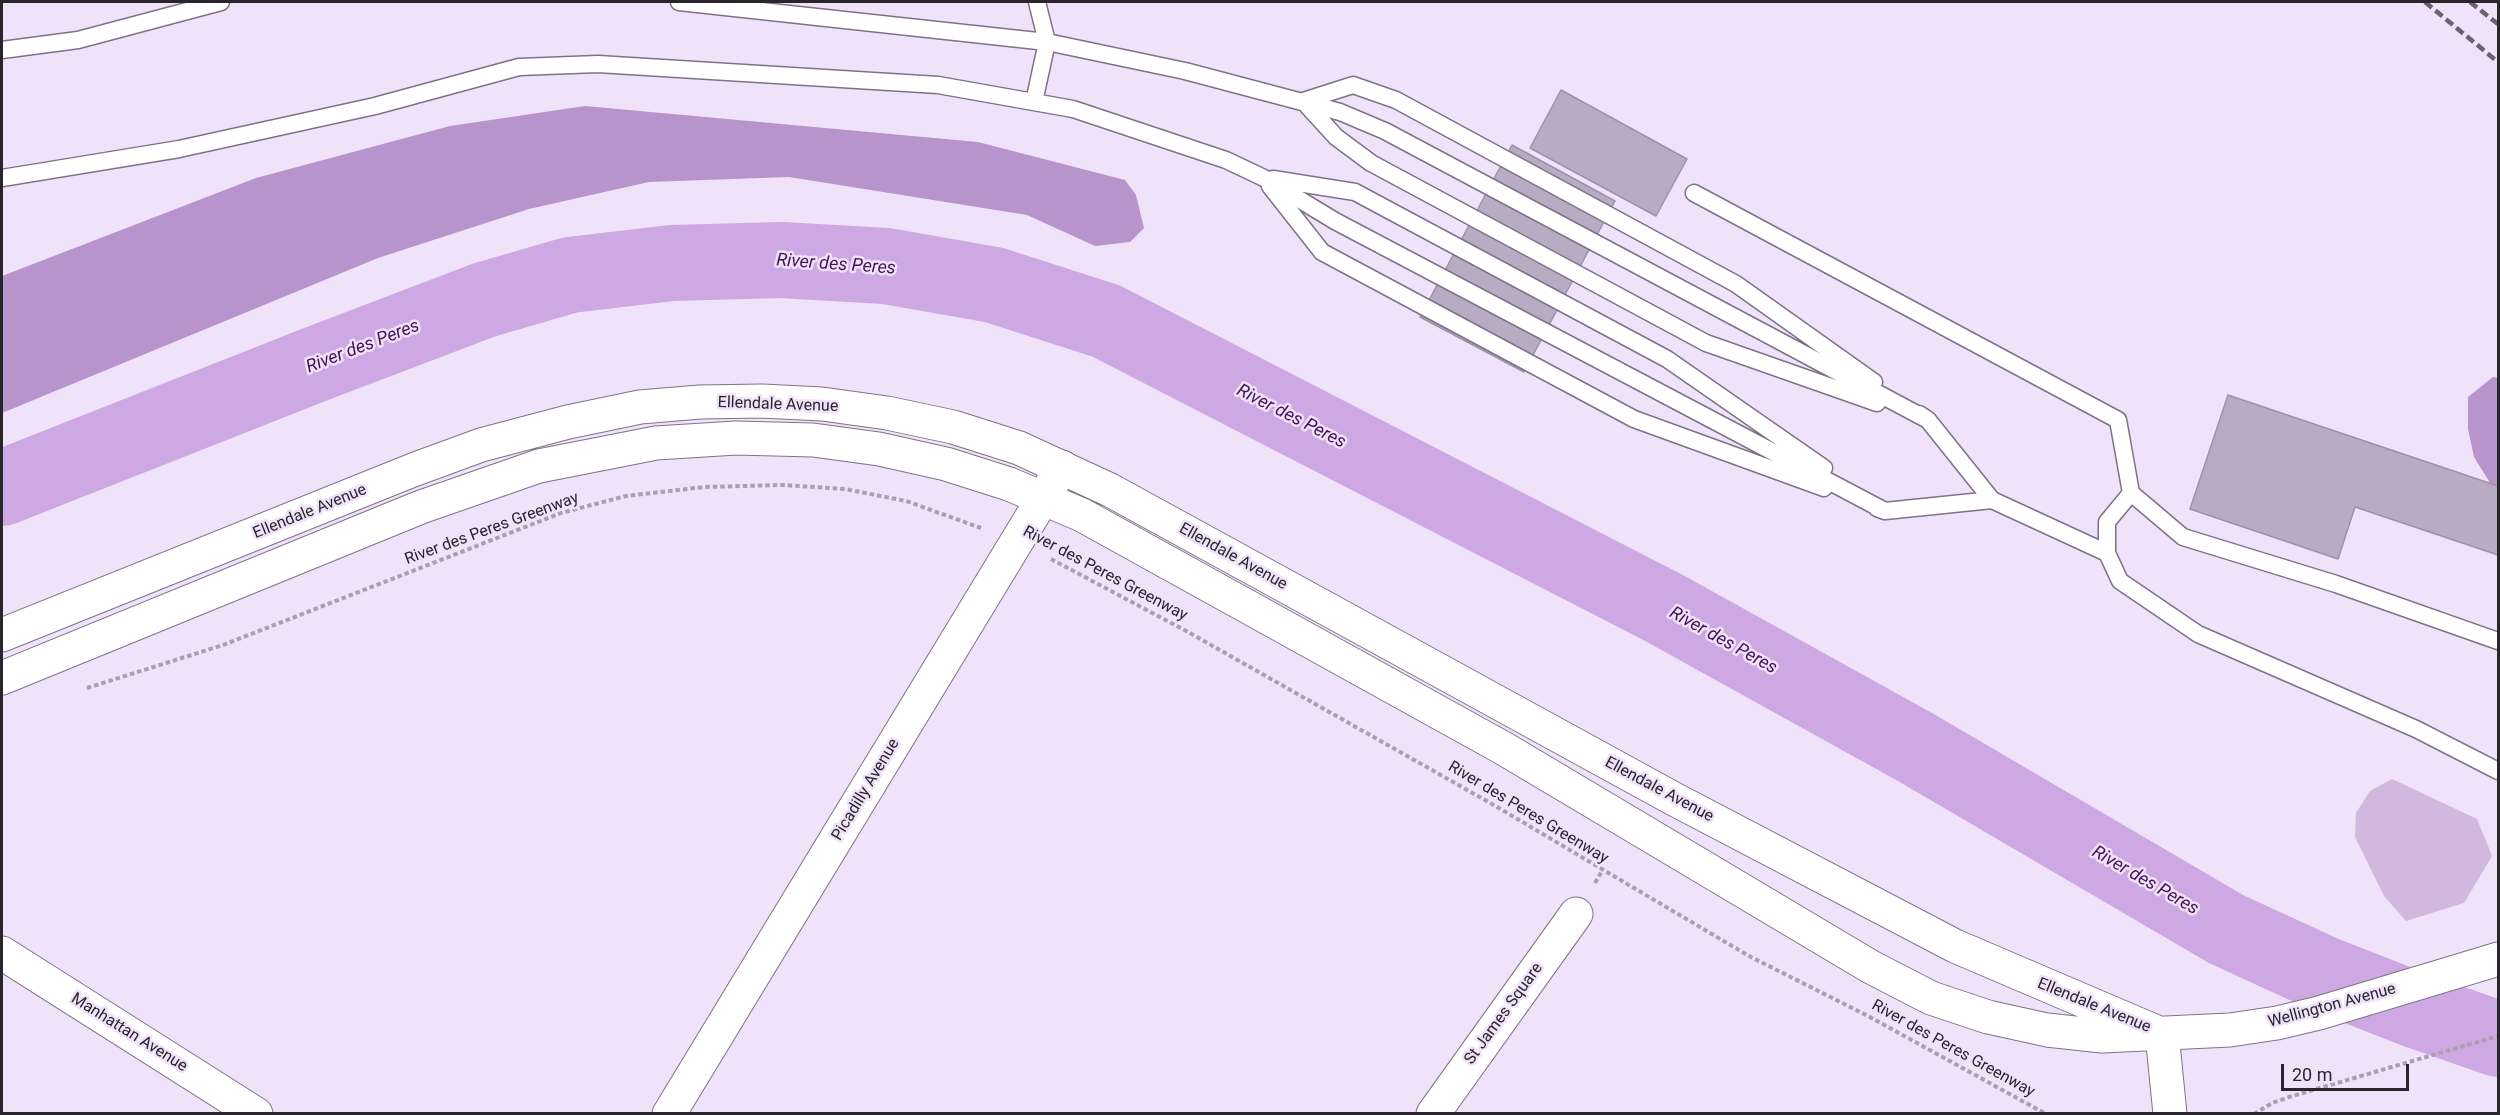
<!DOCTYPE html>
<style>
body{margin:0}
#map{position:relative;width:2500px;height:1115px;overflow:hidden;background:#f0e2f9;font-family:Roboto,sans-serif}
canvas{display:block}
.frame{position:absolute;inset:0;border:3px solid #2a252d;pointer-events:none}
.scale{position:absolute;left:2281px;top:1064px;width:128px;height:27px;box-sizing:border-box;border:3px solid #2a252d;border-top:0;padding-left:8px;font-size:18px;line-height:21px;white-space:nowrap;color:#2a252d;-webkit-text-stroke:4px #f0e2f9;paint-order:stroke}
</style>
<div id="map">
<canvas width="2500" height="1115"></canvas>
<div class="frame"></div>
<div class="scale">20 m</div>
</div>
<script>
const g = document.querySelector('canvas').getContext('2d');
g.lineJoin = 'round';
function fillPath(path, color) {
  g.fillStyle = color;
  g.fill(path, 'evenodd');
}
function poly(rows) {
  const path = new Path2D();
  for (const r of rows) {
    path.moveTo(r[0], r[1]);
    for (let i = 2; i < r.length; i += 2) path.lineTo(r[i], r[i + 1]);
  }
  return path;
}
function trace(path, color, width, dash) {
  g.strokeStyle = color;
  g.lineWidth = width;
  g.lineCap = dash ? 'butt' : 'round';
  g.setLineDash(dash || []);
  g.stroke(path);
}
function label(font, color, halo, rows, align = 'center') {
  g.font = font + ' Roboto,sans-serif';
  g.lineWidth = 5;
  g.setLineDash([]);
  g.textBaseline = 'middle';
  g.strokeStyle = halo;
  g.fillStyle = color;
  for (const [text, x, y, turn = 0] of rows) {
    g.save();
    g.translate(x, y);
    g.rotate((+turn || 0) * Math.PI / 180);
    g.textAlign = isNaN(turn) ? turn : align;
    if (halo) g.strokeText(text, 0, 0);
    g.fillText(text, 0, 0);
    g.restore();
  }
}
const green = poly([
 [2392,779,2477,819,2492,856,2464,903,2406,921,2384,896,2355,837,2356,813,2370,791]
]);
const forest = poly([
 [585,106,978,142,1125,180,1136,195,1144,228,1130,242,1095,246,1027,215,789,177,649,182,529,209,378,258,2,413,2,276,256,178,450,126],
 [2493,377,2498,378,2498,486,2490,483,2474,457,2468,429,2468,397]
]);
const river = poly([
 [2,488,311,366,484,300,570,275,672,263,781,260,886,266,994,285,1106,321,1664,608,1915,747,2226,929,2326,975,2421,1012,2498,1039]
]);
const building = poly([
 [1561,90,1687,159,1656,216,1530,148,1561,90],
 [1512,145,1615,201,1524,372,1420,317,1512,145],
 [2228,395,2498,486,2498,555,2355,507,2338,559,2190,509,2228,395]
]);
const path = poly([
 [1051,559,1188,632,1492,804,1749,956,1868,1016,2046,1114],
 [87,688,223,645,561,513,626,496,704,487,782,485,845,489,906,501,981,528],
 [1595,883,1602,871],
 [2254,1114,2272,1103,2289,1097,2498,1036]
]);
const lane = poly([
 [679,2,1047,42,1185,71,1340,112,1385,131,1928,420],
 [2,50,78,40,221,2],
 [1303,101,1353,85,1396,100,1736,284,1874,382],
 [1034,102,1047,42,1037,2],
 [1304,102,1336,137,1371,163,1706,343,1877,403],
 [2,178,179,149,375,106,519,67,598,64,938,85,1073,109,1226,160,1264,178,1335,221,1885,511],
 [1273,179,1355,192,1667,359,1824,468],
 [1270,186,1322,252,1634,419,1824,488],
 [1694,193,2118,420,2131,493,2183,537,2336,584,2498,641],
 [1919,414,1928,420,1992,500,2107,553],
 [2131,493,2107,522,2107,553,2120,581,2198,634,2416,729,2498,771],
 [1877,508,1885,511,1992,500]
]);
const street = poly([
 [2,953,256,1114],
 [2162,1034,2170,1114],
 [669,1114,1062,467],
 [1433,1114,1576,914]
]);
const secondary = poly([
 [2,635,413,470,481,445,568,422,640,407,700,402,762,401,822,404,887,413,953,427,1019,448,1110,490,1674,799,1955,946,2154,1031],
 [2,678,421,507,539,466,656,443,736,438,813,440,879,449,946,464,1009,484,1082,515,1503,748,1871,967,1931,998,1988,1017,2047,1030,2102,1036,2230,1030,2277,1023,2319,1013,2498,959]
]);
const rail = poly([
 [2425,2,2498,62],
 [2470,2,2498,24]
]);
const streetNames = [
 ["Ellendale Avenue",778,405,2],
 ["Ellendale Avenue",310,512,-22],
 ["River des Peres Greenway",492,529,-20],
 ["Ellendale Avenue",1233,557,29],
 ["River des Peres Greenway",1105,574,28],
 ["Picadilly Avenue",866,790,-59],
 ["Ellendale Avenue",1659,790,28],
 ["River des Peres Greenway",1528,813,31],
 ["Ellendale Avenue",2094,1006,22],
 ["Wellington Avenue",2332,1006,-15],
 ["St James Square",1504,1014,-54],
 ["Manhattan Avenue",129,1033,32],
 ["River des Peres Greenway",1953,1049,29]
];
const waterNames = [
 ["River des Peres",836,265,4],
 ["River des Peres",363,347,-21],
 ["River des Peres",1291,417,27],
 ["River des Peres",1723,641,29],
 ["River des Peres",2145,881,30]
];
fillPath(green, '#d0b8df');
fillPath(forest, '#b894cd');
trace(river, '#cda8e2', 76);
fillPath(building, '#b9abc2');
trace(building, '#9f91a7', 1.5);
trace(lane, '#7f7287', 19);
trace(street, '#7f7287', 35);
trace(secondary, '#7f7287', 35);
trace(path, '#aa9fb1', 4, [4.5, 3]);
trace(lane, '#fff', 16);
trace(street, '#fff', 33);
trace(secondary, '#fff', 33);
trace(rail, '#6a626f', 4.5, [9, 4.5]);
label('16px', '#2a252d', '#f0e2f9', streetNames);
label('italic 18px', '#411357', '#f0e2f9', waterNames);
</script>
